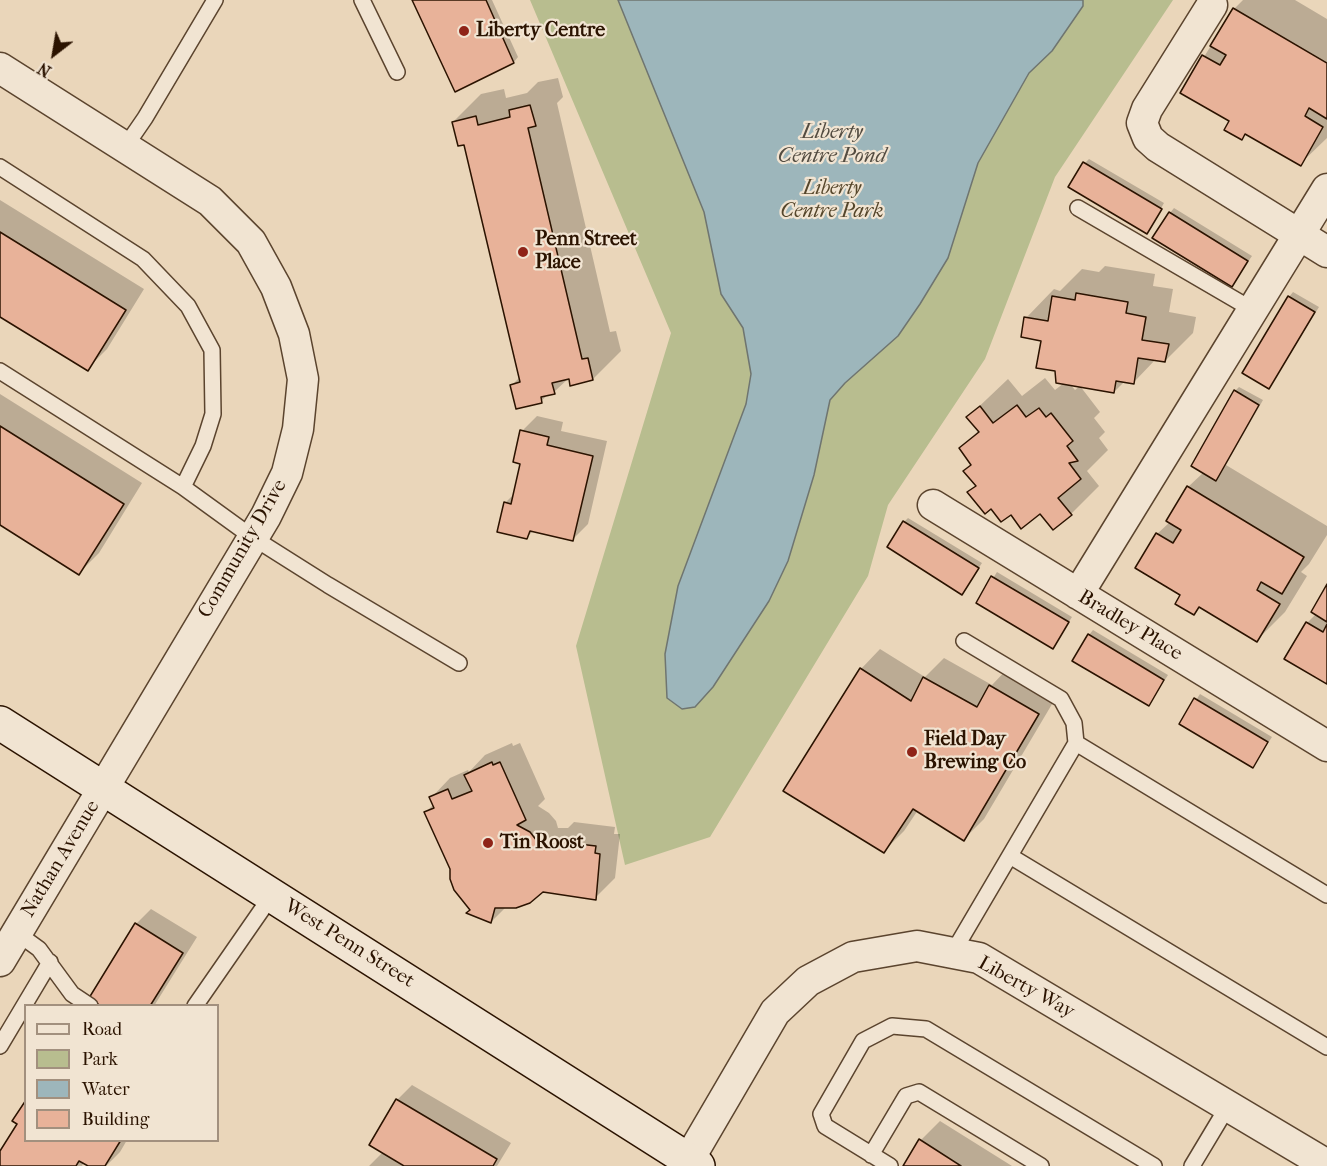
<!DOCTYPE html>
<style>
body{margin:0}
#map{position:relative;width:1327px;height:1166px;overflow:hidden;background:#ead6ba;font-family:"IM FELL French Canon",serif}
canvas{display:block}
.legend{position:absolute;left:24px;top:1004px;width:195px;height:138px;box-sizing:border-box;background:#f1e4d2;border:2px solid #a2907e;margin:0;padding:8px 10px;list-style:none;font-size:18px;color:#2b1300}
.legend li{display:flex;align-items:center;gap:12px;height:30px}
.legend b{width:30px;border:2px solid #a2907e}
.north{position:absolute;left:24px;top:24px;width:60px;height:60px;-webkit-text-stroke:4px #f1e4d2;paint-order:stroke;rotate:211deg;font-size:16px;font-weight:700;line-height:24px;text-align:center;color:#2b1300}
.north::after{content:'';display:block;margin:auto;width:21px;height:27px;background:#2b1300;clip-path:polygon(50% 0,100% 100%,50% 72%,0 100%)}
</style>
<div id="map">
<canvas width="1327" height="1166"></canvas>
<ul class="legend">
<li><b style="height:8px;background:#f1e4d2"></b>Road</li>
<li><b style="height:16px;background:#b8bd8f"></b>Park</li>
<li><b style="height:16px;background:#9db6bb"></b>Water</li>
<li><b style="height:16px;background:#e8b299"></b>Building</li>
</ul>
<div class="north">N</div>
</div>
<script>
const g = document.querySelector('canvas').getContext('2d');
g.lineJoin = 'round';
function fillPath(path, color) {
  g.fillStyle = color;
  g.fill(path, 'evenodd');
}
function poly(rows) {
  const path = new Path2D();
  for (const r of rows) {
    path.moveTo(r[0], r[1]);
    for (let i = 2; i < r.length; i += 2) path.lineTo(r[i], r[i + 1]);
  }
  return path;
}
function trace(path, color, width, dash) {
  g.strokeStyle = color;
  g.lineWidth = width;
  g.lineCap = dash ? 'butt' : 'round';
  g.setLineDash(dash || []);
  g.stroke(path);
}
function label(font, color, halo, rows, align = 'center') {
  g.font = font + ' "IM FELL French Canon",serif';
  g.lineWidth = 4.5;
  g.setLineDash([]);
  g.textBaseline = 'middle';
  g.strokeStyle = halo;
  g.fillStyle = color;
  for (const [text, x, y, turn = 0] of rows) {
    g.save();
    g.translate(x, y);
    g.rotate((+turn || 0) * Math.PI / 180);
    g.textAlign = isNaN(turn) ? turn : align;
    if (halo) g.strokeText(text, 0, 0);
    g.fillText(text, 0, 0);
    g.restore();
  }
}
const green = poly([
 [530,0,1173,0,1055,177,985,359,888,505,868,576,710,837,625,865,576,646,671,333]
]);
const water = poly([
 [618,0,1083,0,1083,6,1052,51,1029,73,978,163,948,258,920,304,898,336,845,383,830,400,814,475,788,561,769,601,713,687,695,707,682,709,667,698,665,654,678,586,746,404,751,374,743,328,721,294,704,212,618,0]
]);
const shadow = poly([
 [414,0,492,0,518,57,514,62,455,90],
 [1243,0,1295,0,1327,19,1327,138,1300,164,1247,133,1242,138,1231,121,1182,92,1234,9],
 [558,78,563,97,557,103,610,332,616,331,621,351,593,379,570,377,554,392,549,394,541,401,512,385,520,377,465,143,453,122,481,94,504,89,506,98,527,93,538,82],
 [1089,159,1164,203,1147,233,1085,163],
 [0,200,144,289,107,349,87,369,0,315],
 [1174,208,1252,256,1232,285,1170,213],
 [1105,266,1155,274,1153,286,1173,289,1169,312,1196,317,1193,333,1165,361,1156,359,1134,382,1125,381,1114,392,1070,384,1075,390,1080,386,1100,412,1094,418,1105,432,1099,438,1108,450,1087,471,1099,486,1071,514,1011,512,991,507,969,492,977,485,972,464,961,449,979,430,968,417,1008,379,1022,396,1045,378,1055,390,1064,383,1056,370,1043,339,1026,318,1054,289,1060,291,1082,269,1099,272],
 [1293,292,1319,307,1269,387,1289,297],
 [1239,387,1263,400,1226,465,1327,526,1327,535,1309,564,1301,572,1307,576,1285,612,1257,640,1201,606,1194,613,1182,595,1157,534,1170,522,1188,487,1204,472,1235,391],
 [0,394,142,483,99,553,79,573,0,524],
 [537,416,563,422,561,431,607,441,588,524,573,539,534,530,527,537,505,503,515,493,522,463,522,431],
 [908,518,982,563,962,593,904,522],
 [997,572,1072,617,1053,647,978,602],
 [1327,587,1327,682,1286,658,1307,623,1316,614],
 [1093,630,1168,675,1149,705,1089,635],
 [880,649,925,677,944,658,992,685,1010,666,1058,694,984,819,964,839,918,810,904,831,884,851,861,669],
 [1200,694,1272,737,1253,766,1181,723],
 [512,743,513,746,520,743,545,799,538,806,549,813,556,821,558,828,568,828,574,822,615,827,614,834,620,834,615,878,595,898,543,891,506,907,491,922,452,869,426,812,434,804,431,798,450,778,468,770,469,772,485,755],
 [151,909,197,937,154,1006,91,1006,136,924],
 [412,1085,511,1143,497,1166,369,1166,383,1152,397,1100],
 [26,1103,26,1140,127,1140,120,1152,106,1166,90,1166,84,1162,82,1166,0,1166,0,1154,19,1124],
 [940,1121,1012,1166,905,1166,921,1140]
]);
const building = poly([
 [412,0,486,0,514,63,455,92,412,0],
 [1233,8,1327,63,1327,119,1309,108,1305,116,1323,127,1301,166,1245,134,1242,140,1224,130,1229,121,1180,93,1202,55,1220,65,1226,55,1210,46,1233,8],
 [530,105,536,126,528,128,582,359,588,358,593,380,570,386,569,379,552,383,555,394,541,397,542,403,516,409,510,385,520,382,464,145,458,146,452,122,476,116,478,125,510,117,509,110,530,105],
 [1083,162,1162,209,1147,234,1068,187,1083,162],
 [1169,212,1248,261,1232,287,1152,238,1169,212],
 [0,232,126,310,88,371,0,317,0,232],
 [1076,293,1128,302,1126,313,1146,317,1142,340,1169,344,1165,362,1138,358,1134,384,1116,381,1114,393,1056,383,1055,371,1036,368,1041,341,1021,337,1024,317,1048,321,1052,296,1075,300,1076,293],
 [1288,296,1315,312,1269,389,1242,373,1288,296],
 [1234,390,1259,405,1216,481,1191,466,1234,390],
 [1017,405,1026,417,1039,408,1046,417,1051,413,1073,441,1067,446,1078,461,1069,463,1081,479,1058,498,1072,515,1053,530,1040,514,1021,529,1011,515,1001,522,991,509,985,514,967,492,976,486,963,471,971,465,959,448,979,432,966,417,980,406,993,423,1017,405],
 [0,426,124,504,79,575,0,525,0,426],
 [520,430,549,437,547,445,593,456,573,541,530,531,527,539,497,532,504,502,511,504,520,464,513,462,520,430],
 [1187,486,1304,557,1282,594,1261,582,1257,590,1280,604,1257,642,1199,607,1194,615,1175,604,1180,595,1135,568,1156,533,1173,543,1181,530,1166,521,1187,486],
 [903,521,979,568,962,595,887,547,903,521],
 [991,576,1069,622,1053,649,976,603,991,576],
 [1327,584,1327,622,1311,612,1327,584],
 [1306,622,1323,632,1327,624,1327,684,1284,659,1306,622],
 [1088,634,1164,680,1149,706,1072,661,1088,634],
 [860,668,911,701,923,677,977,707,989,685,1039,714,964,841,913,809,884,853,783,791,860,668],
 [1194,698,1268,742,1253,768,1179,724,1194,698],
 [492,762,493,765,500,762,526,820,517,825,530,832,537,841,539,847,552,848,553,841,596,846,595,853,600,854,596,900,543,892,530,903,516,908,495,908,491,923,466,913,470,910,454,890,450,879,450,869,424,812,434,808,429,797,448,789,452,799,472,791,464,775,492,762],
 [135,923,183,953,150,1006,101,1006,89,998,135,923],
 [396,1099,497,1159,493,1166,404,1166,369,1145,396,1099],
 [26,1100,26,1140,121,1140,105,1166,88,1166,79,1161,76,1166,0,1166,0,1151,17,1124,12,1121,26,1100],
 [919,1139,961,1166,903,1166,919,1139]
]);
const service = poly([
 [362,0,397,72],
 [125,147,145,118,215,0],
 [0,167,143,259,188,306,212,350,213,414,203,446,183,487],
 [1078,208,1253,310],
 [0,371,183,487,252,537,328,585,459,663],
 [964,641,1061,699,1074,723,1076,743],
 [1010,856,1327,1047],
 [17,933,39,949,72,994,90,1006],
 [952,954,1076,743,1327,895],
 [195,1006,272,895],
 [0,1046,50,962],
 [871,1155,906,1096,919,1092,1041,1166],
 [890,1166,825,1126,821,1114,863,1041,892,1026,926,1029,1154,1166],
 [1192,1166,1228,1106]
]);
const minor = poly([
 [1212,5,1147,109,1142,123,1148,138,1158,147,1327,252],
 [0,68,210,201,251,242,276,287,294,334,303,379,298,429,287,473,266,516,0,961],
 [933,505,1327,746],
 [1078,594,1327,189],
 [685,1166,775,1012,808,981,853,957,917,946,979,958,1327,1165]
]);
const secondary = poly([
 [0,723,698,1166]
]);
const markers = [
 [464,31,6,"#8f2418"],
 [523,252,6,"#8f2418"],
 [912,752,6,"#8f2418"],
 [488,843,6,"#8f2418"]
];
const poiNames = [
 ["Liberty Centre",476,31],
 ["Penn Street",535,240],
 ["Place",535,263],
 ["Field Day",924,740],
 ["Brewing Co",924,763],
 ["Tin Roost",500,843]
];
const parkNames = [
 ["Liberty",832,189],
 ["Centre Park",832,212]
];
const streetNames = [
 ["Community Drive",243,549,-60],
 ["Bradley Place",1130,626,31],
 ["Nathan Avenue",61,859,-59],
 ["West Penn Street",349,944,32],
 ["Liberty Way",1026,988,29]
];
const waterNames = [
 ["Liberty",832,133],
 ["Centre Pond",832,157]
];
fillPath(green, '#b8bd8f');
fillPath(water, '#9db6bb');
trace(water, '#6f7570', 1.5);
fillPath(shadow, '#0003');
fillPath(building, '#e8b299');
trace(building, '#2b1300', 1.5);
trace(service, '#5b442e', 18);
trace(minor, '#5b442e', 33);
trace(secondary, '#2b1300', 36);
trace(service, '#f1e4d2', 15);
trace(minor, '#f1e4d2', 30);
trace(secondary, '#f1e4d2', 33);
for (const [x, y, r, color] of markers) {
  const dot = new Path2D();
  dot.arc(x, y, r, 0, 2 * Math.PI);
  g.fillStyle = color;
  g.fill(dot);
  trace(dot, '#f1e4d2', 2);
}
label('bold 20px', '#2b1300', '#f1e4d2', poiNames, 'left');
label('italic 20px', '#55462b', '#f1e4d2', parkNames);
label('20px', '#2b1300', '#f1e4d2', streetNames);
label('italic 21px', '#534c41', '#f1e4d2', waterNames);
</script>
